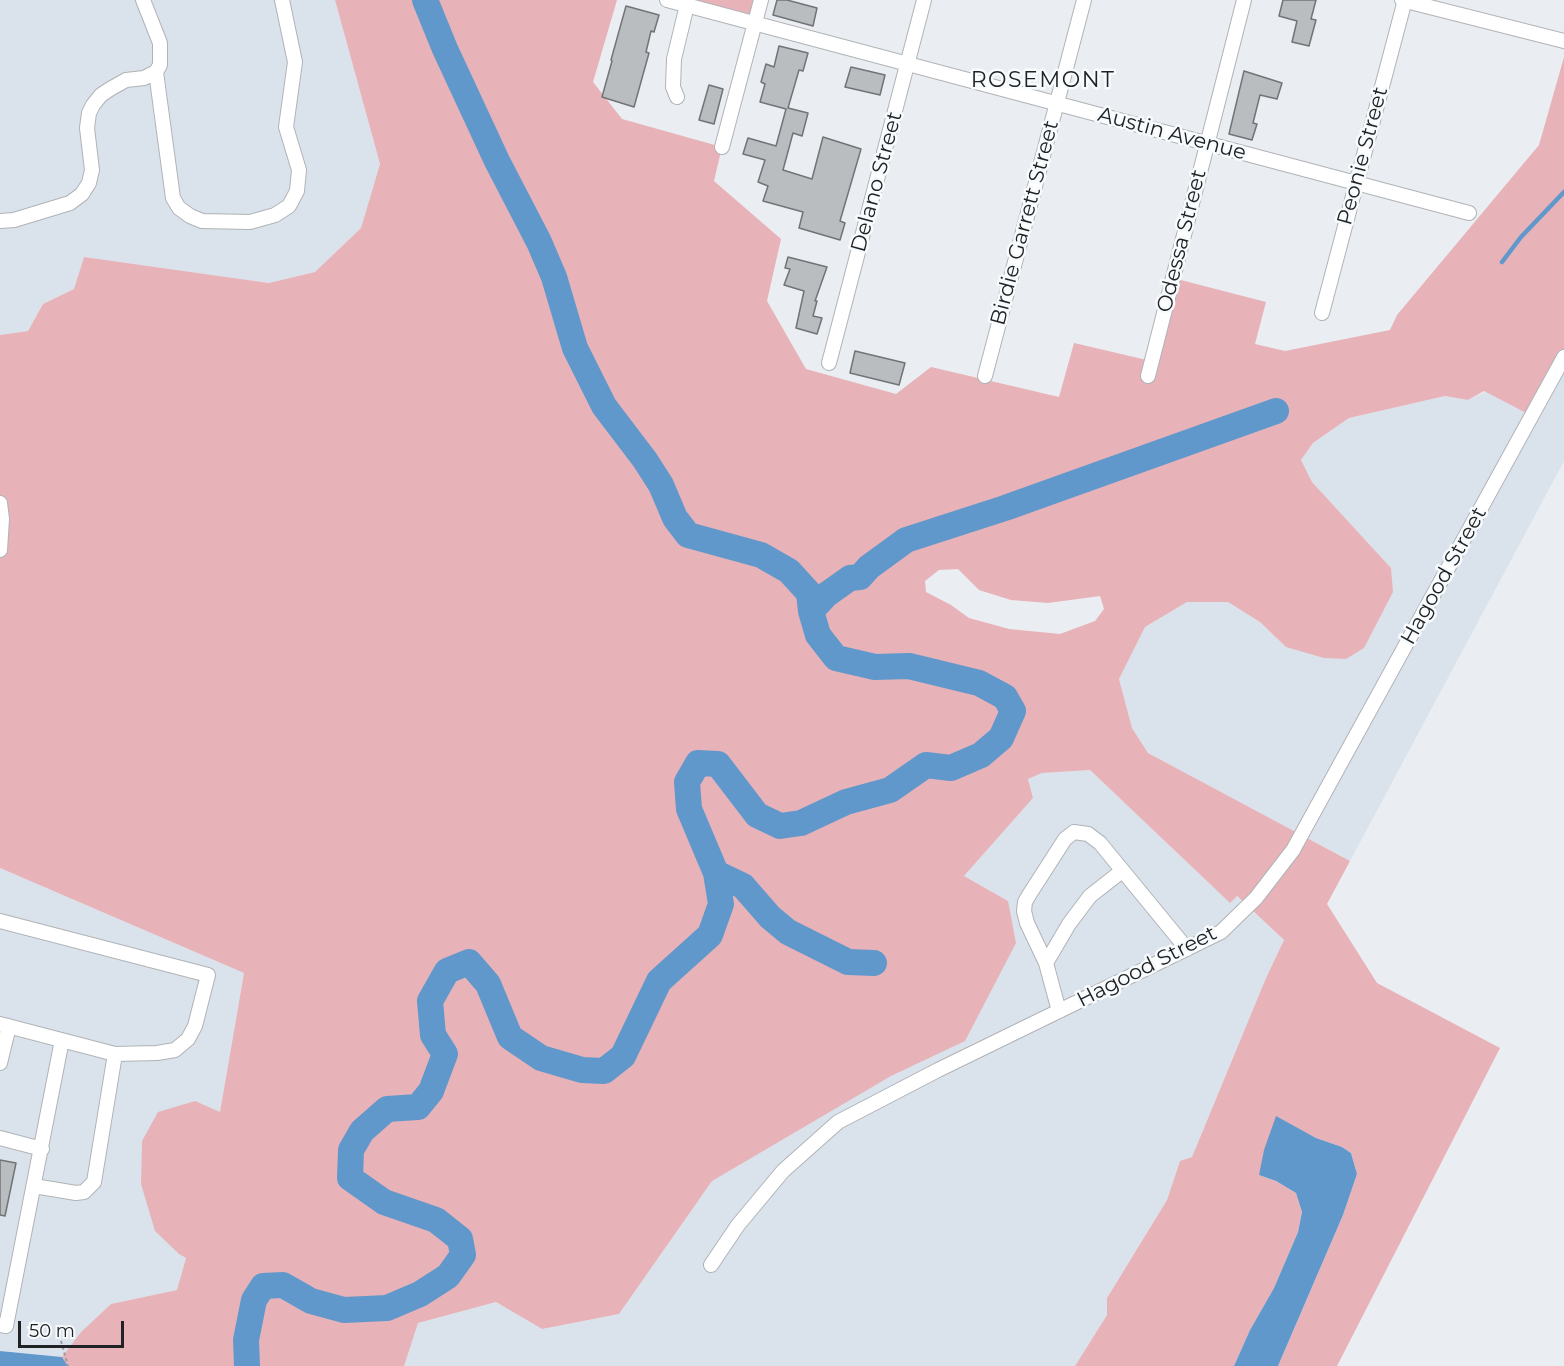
<!DOCTYPE html>
<style>
body{margin:0}
#map{position:relative;width:1564px;height:1366px;overflow:hidden;background:#eaedf1;font-family:Montserrat,sans-serif}
canvas{display:block}
.scale{position:absolute;left:18px;top:1321px;width:106px;height:27px;box-sizing:border-box;border:3px solid #212223;border-top:0;padding-left:8px;font-size:18px;line-height:21px;white-space:nowrap;color:#212223;-webkit-text-stroke:4px #f7fbfe;paint-order:stroke}
</style>
<div id="map">
<canvas width="1564" height="1366"></canvas>
<div class="scale">50 m</div>
</div>
<script>
const g = document.querySelector('canvas').getContext('2d');
g.lineJoin = 'round';
function fillPath(path, color) {
  g.fillStyle = color;
  g.fill(path, 'evenodd');
}
function poly(rows) {
  const path = new Path2D();
  for (const r of rows) {
    path.moveTo(r[0], r[1]);
    for (let i = 2; i < r.length; i += 2) path.lineTo(r[i], r[i + 1]);
  }
  return path;
}
function trace(path, color, width, dash) {
  g.strokeStyle = color;
  g.lineWidth = width;
  g.lineCap = dash ? 'butt' : 'round';
  g.setLineDash(dash || []);
  g.stroke(path);
}
function label(font, color, halo, rows, align = 'center') {
  g.font = font + ' Montserrat,sans-serif';
  g.lineWidth = 5;
  g.setLineDash([]);
  g.textBaseline = 'middle';
  g.strokeStyle = halo;
  g.fillStyle = color;
  for (const [text, x, y, turn = 0] of rows) {
    g.save();
    g.translate(x, y);
    g.rotate((+turn || 0) * Math.PI / 180);
    g.textAlign = isNaN(turn) ? turn : align;
    if (halo) g.strokeText(text, 0, 0);
    g.fillText(text, 0, 0);
    g.restore();
  }
}
const built = poly([
 [0,0,335,0,380,164,361,228,315,272,269,283,84,257,74,289,43,304,28,331,0,335],
 [1564,356,1564,461,1350,861,1148,753,1132,728,1119,679,1145,627,1187,602,1228,602,1260,622,1286,647,1391,568,1312,482,1301,460,1313,443,1349,418,1445,396,1468,400],
 [1090,770,1230,903,1236,896,1284,940,1266,978,1192,1157,1180,1161,1167,1200,1107,1298,1107,1315,1075,1366,404,1366,417,1323,496,1302,542,1329,619,1314,712,1181,1008,901,964,876,1033,798,1028,779,1042,773],
 [0,868,244,973,220,1112,179,1254,186,1258,177,1290,111,1304,81,1332,62,1357,0,1351]
]);
const green = poly([
 [335,0,617,0,593,82,622,119,722,147,714,181,781,239,767,301,806,369,896,394,931,367,1059,397,1074,343,1151,361,1173,278,1266,302,1255,344,1285,351,1390,330,1397,315,1539,145,1564,57,1564,357,1532,416,1484,391,1468,400,1445,396,1349,418,1313,443,1301,460,1312,482,1391,568,1393,592,1364,648,1346,659,1324,658,1286,647,1260,622,1228,602,1187,602,1145,627,1119,679,1132,728,1148,753,1350,861,1327,904,1377,983,1500,1048,1337,1366,1278,1366,1343,1215,1357,1174,1351,1153,1342,1147,1316,1138,1276,1117,1259,1175,1276,1181,1296,1193,1302,1212,1298,1232,1274,1288,1250,1330,1234,1366,1075,1366,1107,1315,1107,1298,1167,1200,1180,1161,1192,1157,1266,978,1284,940,1237,896,1230,903,1090,770,1042,773,1028,779,1033,798,964,876,1008,901,1016,943,965,1041,891,1076,712,1181,619,1314,542,1329,496,1302,418,1323,404,1366,68,1366,62,1357,81,1332,111,1304,177,1290,186,1258,179,1254,155,1231,141,1184,142,1141,158,1112,195,1101,220,1112,244,973,0,868,0,335,28,331,43,304,74,289,84,257,269,283,315,272,361,228,380,164],
 [958,569,979,590,1011,600,1048,603,1100,596,1104,609,1095,621,1060,634,1009,629,969,618,951,605,926,592,925,581,939,570],
 [667,0,761,0,755,23]
]);
const water = poly([
 [1276,1116,1316,1138,1342,1147,1351,1153,1357,1174,1343,1215,1278,1366,1234,1366,1250,1330,1274,1288,1298,1232,1302,1212,1296,1193,1276,1181,1259,1175,1264,1150],
 [0,1351,62,1357,68,1366,0,1366]
]);
const stream = poly([
 [419,0,459,98,585,355],
 [1502,262,1521,237,1564,192]
]);
const river = poly([
 [811,611,826,595,850,578,860,577,869,567,906,540,1005,508,1276,411],
 [716,873,743,886,770,917,788,932,848,962,874,963],
 [247,1366,246,1340,254,1300,263,1286,283,1285,311,1301,344,1310,387,1308,420,1294,448,1276,463,1255,460,1239,436,1220,384,1202,350,1178,351,1150,362,1131,387,1109,418,1107,431,1091,445,1054,433,1035,430,1001,447,971,469,962,488,984,510,1037,541,1058,582,1070,604,1071,623,1056,659,981,710,935,721,904,716,873,689,809,687,782,698,763,718,764,757,815,780,826,801,823,846,802,890,790,926,765,951,768,981,755,1001,738,1013,711,1005,697,979,683,909,666,875,667,836,658,818,635,811,611,809,593,789,571,761,555,688,535,675,518,661,485,645,460,604,406,575,348,554,277,539,242,497,161,445,49,425,0]
]);
const building = poly([
 [777,0,787,0,817,8,813,26,773,15,777,0],
 [1283,0,1316,0,1311,19,1316,20,1309,46,1292,42,1297,21,1279,16,1283,0],
 [626,6,659,15,654,32,651,31,646,52,649,53,634,107,602,97,612,61,611,60,626,6],
 [779,46,808,53,803,71,799,70,788,108,808,113,802,136,793,133,783,170,812,179,823,137,861,149,840,221,845,223,840,240,799,228,803,212,763,201,768,186,758,182,765,160,743,154,748,138,776,146,786,109,760,102,765,84,761,82,766,64,774,67,779,46],
 [851,67,885,75,880,95,845,87,851,67],
 [1244,71,1282,83,1277,99,1260,95,1253,123,1257,124,1252,140,1229,134,1244,71],
 [709,85,723,89,714,124,699,120,709,85],
 [788,257,827,267,815,301,817,301,813,316,822,318,817,334,796,328,804,291,784,285,790,269,785,268,788,257],
 [855,351,905,363,899,385,850,373,855,351],
 [0,1160,16,1163,5,1216,0,1215,0,1160]
]);
const path = poly([
 [61,1341,68,1366]
]);
const minor = poly([
 [667,0,1469,213],
 [1402,0,1564,41],
 [156,72,173,198,179,208,190,216,202,221,250,222,275,215,289,206,297,191,299,170,286,127,295,62,282,0],
 [677,97,673,87,674,59,687,5],
 [722,147,761,0],
 [0,221,14,220,70,203,82,194,89,183,92,170,87,128,89,113,93,105,101,95,110,89,126,80,144,78,156,72,160,65,160,43,143,0],
 [1322,313,1405,0],
 [829,363,924,0],
 [985,376,1084,0],
 [1148,376,1244,0],
 [0,503,2,519,0,550],
 [0,921,208,975,195,1026,188,1039,175,1050,157,1053,115,1054,0,1024],
 [1046,963,1069,924,1090,896,1122,871],
 [1059,1011,1046,963,1027,923,1024,911,1025,902,1029,895,1065,839,1074,832,1088,834,1100,843,1187,949],
 [0,1063,9,1026],
 [0,1138,42,1149],
 [34,1186,76,1193,84,1192,94,1182,115,1054],
 [711,1265,738,1225,783,1171,838,1122,938,1070,1221,932,1256,898,1293,850,1564,357],
 [0,1325,6,1326,62,1040]
]);
const streetNames = [
 ["Austin Avenue",1172,134,15],
 ["Peonie Street",1363,156,-75],
 ["Delano Street",877,182,-75],
 ["Birdie Garrett Street",1025,223,-75],
 ["Odessa Street",1182,241,-76],
 ["Hagood Street",1444,576,-61],
 ["Hagood Street",1147,967,-27]
];
const neighbourhoodNames = [
 ["ROSEMONT",1043,81]
];
fillPath(built, '#dae3ec');
fillPath(green, '#e7b3b9');
fillPath(water, '#6198cb');
trace(stream, '#6198cb', 4.5);
trace(river, '#6198cb', 26);
fillPath(building, '#babdc0');
trace(building, '#717477', 1.5);
trace(minor, '#b0b3b6', 16);
trace(path, '#9a9c9f', 2, [3, 3]);
trace(minor, '#fff', 14);
label('21px', '#212223', '#f7fbfe', streetNames);
g.letterSpacing = '1.5px';
label('22px', '#212223', '#f7fbfe', neighbourhoodNames);
g.letterSpacing = '0px';
</script>
